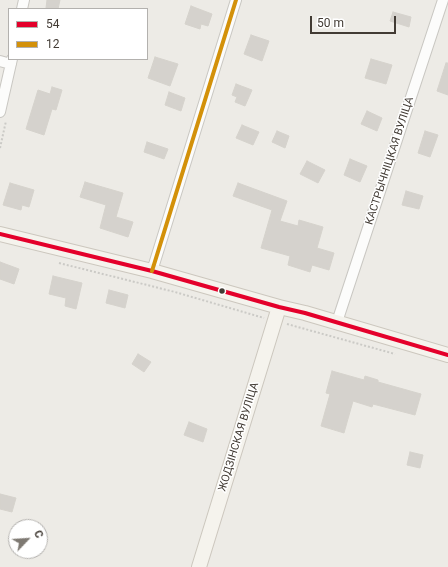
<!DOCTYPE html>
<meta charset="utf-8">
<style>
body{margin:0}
#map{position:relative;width:448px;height:567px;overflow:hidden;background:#edebe6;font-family:Roboto,sans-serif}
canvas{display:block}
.legend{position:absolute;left:8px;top:8px;width:140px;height:52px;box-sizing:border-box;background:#fff;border:1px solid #b3b1ae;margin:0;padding:5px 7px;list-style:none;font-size:12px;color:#423b34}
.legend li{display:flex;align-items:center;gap:8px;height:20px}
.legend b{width:20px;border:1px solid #b3b1ae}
.north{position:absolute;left:8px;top:519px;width:40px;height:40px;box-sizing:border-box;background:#fff;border:1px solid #b3b1ae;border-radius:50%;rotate:65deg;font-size:11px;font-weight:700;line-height:16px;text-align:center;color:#423b34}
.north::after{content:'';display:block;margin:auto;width:14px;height:18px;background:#7e7972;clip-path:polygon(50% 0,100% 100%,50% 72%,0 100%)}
.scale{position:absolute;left:310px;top:16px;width:86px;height:18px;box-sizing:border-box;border:2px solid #423b34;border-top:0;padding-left:5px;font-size:12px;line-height:14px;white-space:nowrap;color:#423b34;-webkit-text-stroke:3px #fff;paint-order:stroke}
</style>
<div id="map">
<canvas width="448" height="567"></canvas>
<ul class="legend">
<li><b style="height:5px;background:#e4002b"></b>54</li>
<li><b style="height:5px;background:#d3910a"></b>12</li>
</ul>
<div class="north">С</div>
<div class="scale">50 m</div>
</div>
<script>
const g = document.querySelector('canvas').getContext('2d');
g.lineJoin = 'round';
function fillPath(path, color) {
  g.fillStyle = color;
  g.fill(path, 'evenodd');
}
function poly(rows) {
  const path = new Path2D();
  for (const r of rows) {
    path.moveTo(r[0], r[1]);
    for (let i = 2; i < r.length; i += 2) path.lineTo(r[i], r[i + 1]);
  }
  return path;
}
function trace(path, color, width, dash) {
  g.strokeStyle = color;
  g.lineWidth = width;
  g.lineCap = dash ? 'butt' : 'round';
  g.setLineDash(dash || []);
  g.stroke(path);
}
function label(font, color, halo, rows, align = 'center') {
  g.font = font + ' Roboto,sans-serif';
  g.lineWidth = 3;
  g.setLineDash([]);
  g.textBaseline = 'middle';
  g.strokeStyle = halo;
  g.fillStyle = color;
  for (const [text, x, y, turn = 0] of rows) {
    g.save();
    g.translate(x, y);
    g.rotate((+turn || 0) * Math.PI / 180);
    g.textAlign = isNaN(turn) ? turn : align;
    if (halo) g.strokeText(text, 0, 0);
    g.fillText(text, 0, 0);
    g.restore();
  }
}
const building = poly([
 [47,0,60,0,58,9,46,8,47,0],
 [191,6,212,14,208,26,201,24,200,29,185,24,191,6],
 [393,12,411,17,409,27,390,21,393,12],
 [251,35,269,41,262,61,244,54,251,35],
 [155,57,178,64,170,86,148,78,155,57],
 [371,59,392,65,386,84,365,78,371,59],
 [446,63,448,63,448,95,437,91,446,63],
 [236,84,252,90,245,106,235,102,237,97,232,95,236,84],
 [52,87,62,90,56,110,52,109,44,135,26,129,38,90,50,94,52,87],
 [169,92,185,98,181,111,165,105,169,92],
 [367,111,382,118,377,131,361,124,367,111],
 [242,125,259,132,253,145,236,138,242,125],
 [277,131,289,136,285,148,272,142,277,131],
 [425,131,438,135,430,157,418,153,425,131],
 [147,142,168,149,164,159,144,152,147,142],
 [350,159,367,166,360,182,344,175,350,159],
 [307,161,325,170,318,183,300,174,307,161],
 [85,182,123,193,116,217,133,222,128,237,100,228,106,205,80,197,85,182],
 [10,183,34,190,29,207,22,205,21,210,3,205,10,183],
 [238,183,287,201,280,221,298,226,299,220,323,227,317,248,334,253,329,270,312,265,310,272,288,265,290,256,261,248,272,210,233,196,238,183],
 [406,191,423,196,419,209,402,205,406,191],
 [0,262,19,269,14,284,0,279,0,262],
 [53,276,82,283,76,309,65,306,66,298,49,294,53,276],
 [109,290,128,295,125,308,106,303,109,290],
 [138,354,151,362,144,372,132,364,138,354],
 [332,371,364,380,365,376,378,380,378,382,421,394,415,415,373,404,372,407,353,401,344,433,321,426,330,394,326,393,332,371],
 [189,422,207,429,203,442,184,435,189,422],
 [410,452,423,455,420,468,407,465,410,452],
 [0,494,16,498,12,512,0,509,0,494]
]);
const path = poly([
 [0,148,6,121],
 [59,263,175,292,264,318],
 [287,324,395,354]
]);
const street = poly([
 [22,9,24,0],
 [0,61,11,64],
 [0,112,12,59],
 [152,271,236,0],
 [337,322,443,0]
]);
const secondary = poly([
 [0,234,152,271,279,307,305,313,448,355],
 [199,567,279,307]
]);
const bus1 = poly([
 [0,234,152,271,279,307,305,313,448,355]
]);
const bus2 = poly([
 [152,271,236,0]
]);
const markers = [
 [222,291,3.5,"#423b34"]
];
const streetNames = [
 ["КАСТРЫЧНІЦКАЯ ВУЛІЦА",390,161,-72],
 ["ЖОДЗІНСКАЯ ВУЛІЦА",239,437,-73]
];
fillPath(building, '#d5d2cd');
trace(building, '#d5d2cc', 1);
trace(street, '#c9c7c2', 12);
trace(secondary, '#ccc7be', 16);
trace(path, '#cbcac6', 2, [2, 2]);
trace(street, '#fcfcfb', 10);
trace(secondary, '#f5f3ed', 14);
trace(bus1, '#e4002b', 4);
trace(bus2, '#d3910a', 4);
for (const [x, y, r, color] of markers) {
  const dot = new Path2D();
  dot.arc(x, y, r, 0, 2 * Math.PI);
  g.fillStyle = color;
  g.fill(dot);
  trace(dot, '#fff', 1.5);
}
label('11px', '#423b34', '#fff', streetNames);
</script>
